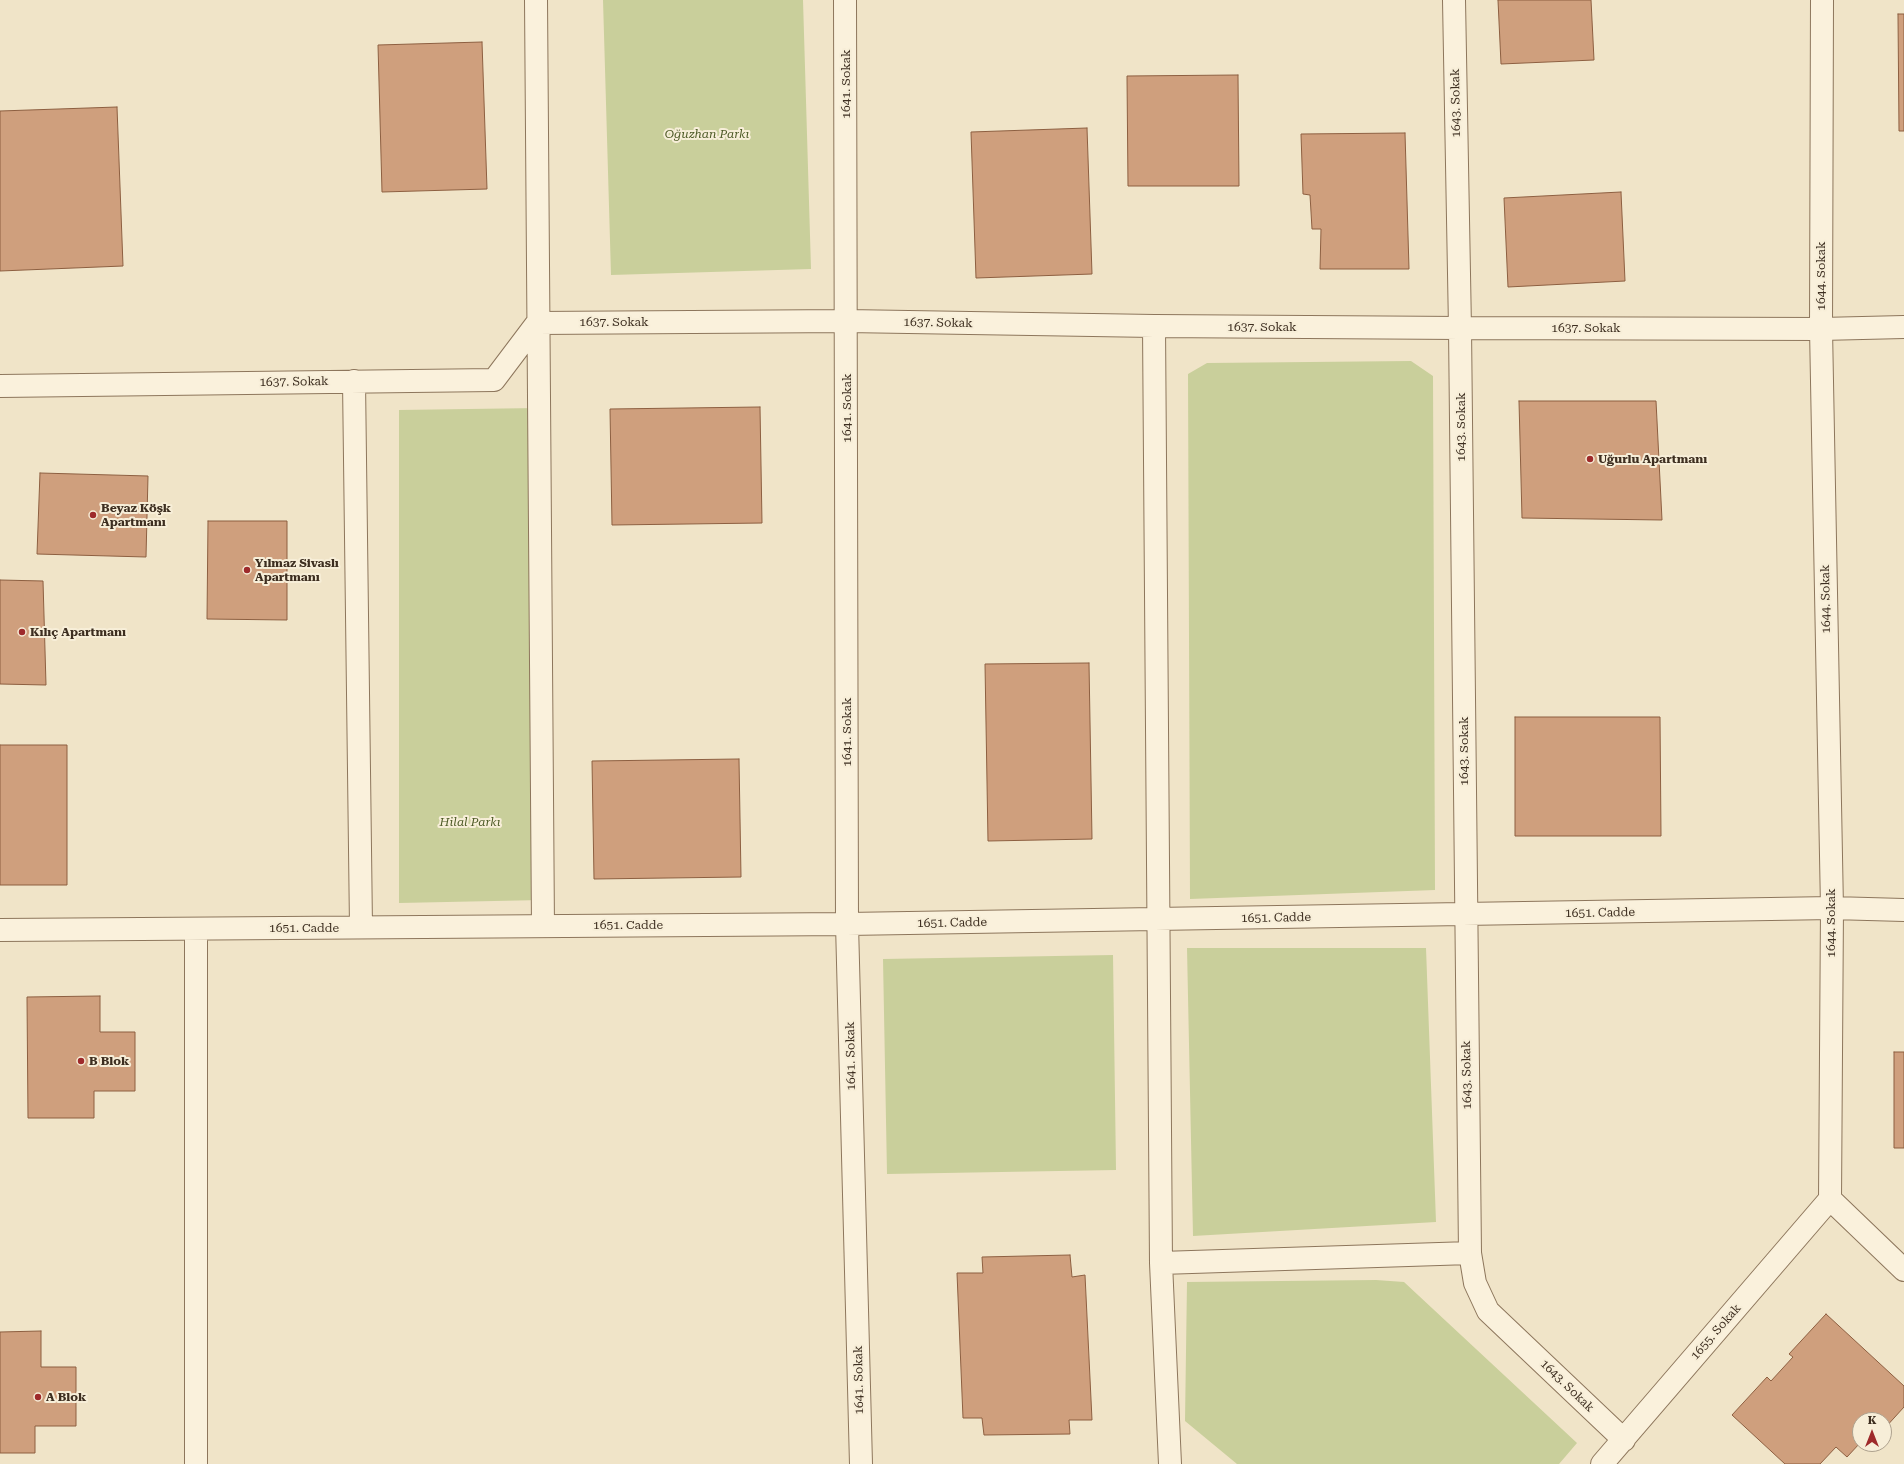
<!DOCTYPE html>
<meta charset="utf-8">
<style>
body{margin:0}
#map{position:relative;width:1904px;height:1464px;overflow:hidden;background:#f0e4c8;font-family:"Roboto Serif",serif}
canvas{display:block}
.north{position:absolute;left:1852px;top:1412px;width:40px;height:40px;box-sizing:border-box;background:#f7eed8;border:1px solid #ada18e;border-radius:50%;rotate:0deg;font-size:11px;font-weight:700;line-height:16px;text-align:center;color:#3d2e20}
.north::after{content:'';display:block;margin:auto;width:14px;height:18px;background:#9e2a2b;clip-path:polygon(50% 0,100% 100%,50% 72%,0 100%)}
</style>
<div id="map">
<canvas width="1904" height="1464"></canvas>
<div class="north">K</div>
</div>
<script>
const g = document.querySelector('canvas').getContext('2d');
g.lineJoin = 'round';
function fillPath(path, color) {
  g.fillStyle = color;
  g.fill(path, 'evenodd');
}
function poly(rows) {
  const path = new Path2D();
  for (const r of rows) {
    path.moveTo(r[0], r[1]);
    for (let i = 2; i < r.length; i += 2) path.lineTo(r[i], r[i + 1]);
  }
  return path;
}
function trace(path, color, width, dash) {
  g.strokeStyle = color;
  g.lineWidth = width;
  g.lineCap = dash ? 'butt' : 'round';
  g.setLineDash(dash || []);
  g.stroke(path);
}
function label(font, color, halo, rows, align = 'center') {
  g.font = font + ' "Roboto Serif",serif';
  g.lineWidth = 4;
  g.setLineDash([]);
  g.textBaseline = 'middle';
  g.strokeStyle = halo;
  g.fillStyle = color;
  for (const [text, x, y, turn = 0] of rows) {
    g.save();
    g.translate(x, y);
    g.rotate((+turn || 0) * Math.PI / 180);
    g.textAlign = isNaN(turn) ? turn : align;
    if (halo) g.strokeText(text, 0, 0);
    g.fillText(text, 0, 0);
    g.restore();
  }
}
const green = poly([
 [603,0,803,0,811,269,611,275],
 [1411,361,1433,376,1435,890,1190,899,1188,374,1207,363],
 [538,408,542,900,399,903,399,410],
 [1187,948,1426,948,1436,1222,1193,1236],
 [1113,955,1116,1170,887,1174,883,959],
 [1376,1280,1404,1282,1577,1443,1559,1464,1237,1464,1185,1421,1187,1282]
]);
const building = poly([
 [1498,0,1591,0,1594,60,1501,64,1498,0],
 [1898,14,1904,14,1904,131,1899,131,1898,14],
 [482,42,487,189,382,192,378,45,482,42],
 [1238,75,1239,186,1128,186,1127,76,1238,75],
 [117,107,123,266,0,271,0,111,117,107],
 [1087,128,1092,274,976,278,971,132,1087,128],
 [1405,133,1409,269,1320,269,1321,229,1312,229,1310,195,1303,194,1301,134,1405,133],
 [1621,192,1625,281,1508,287,1504,198,1621,192],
 [1519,401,1656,401,1662,520,1522,518,1519,401],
 [760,407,762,523,612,525,610,409,760,407],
 [40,473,148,476,146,557,37,554,40,473],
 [208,521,287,521,287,620,207,619,208,521],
 [0,580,43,581,46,685,0,684,0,580],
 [1089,663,1092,839,988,841,985,664,1089,663],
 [1515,717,1660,717,1661,836,1515,836,1515,717],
 [0,745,67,745,67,885,0,885,0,745],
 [739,759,741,877,594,879,592,761,739,759],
 [100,996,100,1032,135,1032,135,1091,94,1091,94,1118,28,1118,27,997,100,996],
 [1894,1052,1904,1052,1904,1148,1894,1148,1894,1052],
 [1070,1255,1072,1277,1085,1275,1092,1420,1069,1420,1070,1434,984,1435,982,1418,963,1418,957,1273,983,1273,982,1257,1070,1255],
 [1826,1314,1904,1386,1904,1407,1884,1429,1884,1420,1860,1420,1860,1443,1847,1457,1836,1447,1820,1464,1785,1464,1732,1415,1767,1377,1771,1381,1793,1357,1789,1354,1826,1314],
 [41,1331,41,1367,76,1367,76,1426,35,1426,35,1453,0,1453,0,1332,41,1331]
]);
const minor = poly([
 [536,0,543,926],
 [845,0,847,924,861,1464],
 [1454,0,1460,328,1470,1253,1475,1283,1488,1311,1624,1440],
 [1822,0,1821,329,1832,908,1830,1199],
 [1154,326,1161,1263,1170,1464],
 [354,381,361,927],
 [0,386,494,380,537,323,847,321,1154,326,1460,328,1821,329,1904,327],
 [0,930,847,924,1832,908,1904,910],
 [1830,1199,1904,1270],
 [1161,1263,1470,1253],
 [196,1464,196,929],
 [1602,1464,1830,1199]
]);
const markers = [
 [1590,459,4,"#9e2a2b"],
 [93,515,4,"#9e2a2b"],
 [247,570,4,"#9e2a2b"],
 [22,632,4,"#9e2a2b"],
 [81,1061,4,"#9e2a2b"],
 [38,1397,4,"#9e2a2b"]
];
const streetNames = [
 ["1641. Sokak",846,84,-90],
 ["1643. Sokak",1456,103,-91],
 ["1644. Sokak",1821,276,-90],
 ["1637. Sokak",614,322],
 ["1637. Sokak",938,323,1],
 ["1637. Sokak",1262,327],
 ["1637. Sokak",1586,328],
 ["1637. Sokak",294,382,-1],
 ["1641. Sokak",847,408,-90],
 ["1643. Sokak",1461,427,-90],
 ["1644. Sokak",1826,599,-91],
 ["1641. Sokak",847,732,-90],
 ["1643. Sokak",1464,751,-90],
 ["1651. Cadde",1600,913,-1],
 ["1651. Cadde",1276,918,-1],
 ["1651. Cadde",952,923,-1],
 ["1644. Sokak",1831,923,-90],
 ["1651. Cadde",628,925],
 ["1651. Cadde",304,928],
 ["1641. Sokak",851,1056,-91],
 ["1643. Sokak",1467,1075,-91],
 ["1655. Sokak",1716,1332,-49],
 ["1641. Sokak",859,1380,-91],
 ["1643. Sokak",1567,1386,44]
];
const parkNames = [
 ["Oğuzhan Parkı",707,134],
 ["Hilal Parkı",470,822]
];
const poiNames = [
 ["Uğurlu Apartmanı",1598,459],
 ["Beyaz Köşk",101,508],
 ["Apartmanı",101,522],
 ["Yılmaz Sivaslı",255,563],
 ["Apartmanı",255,577],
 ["Kılıç Apartmanı",30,632],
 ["B Blok",89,1061],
 ["A Blok",46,1397]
];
fillPath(green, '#c9cf9b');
fillPath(building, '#cf9f7d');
trace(building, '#8d5f41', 1);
trace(minor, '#8d765c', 24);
trace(minor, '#faf1dc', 22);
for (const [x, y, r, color] of markers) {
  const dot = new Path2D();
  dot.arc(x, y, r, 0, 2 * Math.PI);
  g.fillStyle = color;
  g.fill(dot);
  trace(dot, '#f7eed8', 1.5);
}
label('12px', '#3d2e20', '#f7eed8', streetNames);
label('italic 12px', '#4d5a26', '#f7eed8', parkNames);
label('bold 12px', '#3d2e20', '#f7eed8', poiNames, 'left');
</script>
